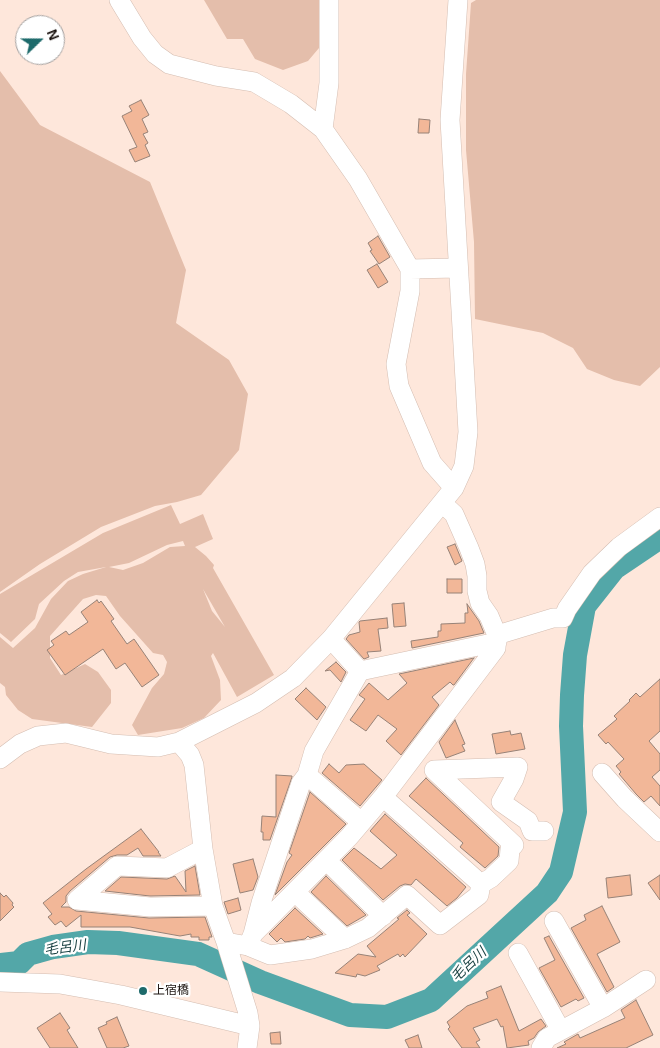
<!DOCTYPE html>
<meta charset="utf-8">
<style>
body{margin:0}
#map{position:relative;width:660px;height:1048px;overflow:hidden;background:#fee7db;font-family:Arial,sans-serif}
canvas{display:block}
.north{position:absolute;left:15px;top:15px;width:50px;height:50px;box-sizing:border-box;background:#fff;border:1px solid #a3a09f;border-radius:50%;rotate:68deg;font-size:14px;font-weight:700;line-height:20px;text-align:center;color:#1a120e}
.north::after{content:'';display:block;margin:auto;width:18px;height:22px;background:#1d6a6b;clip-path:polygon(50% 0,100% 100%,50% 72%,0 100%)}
</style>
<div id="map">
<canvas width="660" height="1048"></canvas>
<div class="north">N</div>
</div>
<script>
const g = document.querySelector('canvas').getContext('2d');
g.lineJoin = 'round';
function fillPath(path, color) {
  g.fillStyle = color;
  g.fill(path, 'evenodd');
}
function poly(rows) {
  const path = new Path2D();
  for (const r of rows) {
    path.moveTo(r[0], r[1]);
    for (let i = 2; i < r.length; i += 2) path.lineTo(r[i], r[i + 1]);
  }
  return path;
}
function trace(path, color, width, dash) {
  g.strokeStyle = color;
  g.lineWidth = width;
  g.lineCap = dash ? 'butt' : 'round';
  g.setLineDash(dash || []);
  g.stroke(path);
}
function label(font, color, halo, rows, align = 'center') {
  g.font = font + ' Arial,"Noto Sans JP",sans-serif';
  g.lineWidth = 4.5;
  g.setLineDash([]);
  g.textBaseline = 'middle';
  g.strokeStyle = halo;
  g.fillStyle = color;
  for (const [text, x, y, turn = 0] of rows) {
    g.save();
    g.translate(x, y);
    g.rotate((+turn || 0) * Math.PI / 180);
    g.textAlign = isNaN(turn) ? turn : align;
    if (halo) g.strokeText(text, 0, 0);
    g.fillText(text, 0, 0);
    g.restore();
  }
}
const green = poly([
 [204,0,321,0,319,48,308,61,283,70,255,59,243,39,227,39],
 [476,0,660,0,660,367,640,386,614,380,587,369,573,348,543,333,475,319,474,242,466,150,466,74,471,3],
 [0,71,40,125,150,182,186,270,176,323,229,360,248,394,239,450,201,495,177,502,155,506,101,527,40,564,0,592],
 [171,505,180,524,203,514,213,539,195,547,206,556,214,565,213,568,274,675,237,697,213,653,211,656,220,680,221,700,204,718,182,728,138,735,132,725,152,688,164,674,167,662,163,655,153,653,120,616,106,596,96,595,83,599,50,636,50,658,61,675,85,664,98,672,111,690,111,703,92,727,32,719,18,710,6,695,5,687,0,683,0,637,13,648,35,628,51,599,68,581,83,574,106,567,78,572,64,581,39,604,35,619,11,642,0,633,0,594,103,533],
 [183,541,185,546,170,547,143,563,123,570,109,567,129,563,167,545],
 [203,589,225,627,212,611]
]);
const river = poly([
 [0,965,19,963,28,954,53,947,88,942,118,943,198,954,260,982,350,1015,387,1017,431,1000,547,893,561,872,575,812,571,726,572,695,575,655,584,606,614,568,660,537]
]);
const building = poly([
 [141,100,149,115,142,119,148,132,143,134,148,143,145,145,150,156,135,162,129,150,137,147,122,116,132,111,129,106,141,100],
 [419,119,430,120,429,133,418,133,419,119],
 [378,236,390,257,379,264,370,251,372,250,368,243,378,236],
 [377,264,388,282,378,288,367,270,377,264],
 [455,544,462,561,455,565,447,547,455,544],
 [447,579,462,579,462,593,447,593,447,579],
 [97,600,99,603,101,601,114,619,111,621,127,644,134,639,159,675,142,687,125,663,116,669,103,649,65,675,47,650,54,645,51,641,66,631,69,635,88,622,81,612,97,600],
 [404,603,406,626,394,627,392,604,404,603],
 [467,604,479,621,484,633,412,648,411,641,438,637,438,631,441,631,441,624,465,623,465,613,468,613,467,604],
 [387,618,388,628,378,629,381,651,367,652,369,657,364,659,346,639,349,635,360,632,359,622,360,621,387,618],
 [474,658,454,685,453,685,450,682,432,697,439,705,401,755,386,741,397,729,378,715,366,731,350,720,365,699,359,695,369,683,388,700,407,683,399,674,474,658],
 [336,662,346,672,341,682,330,670,325,671,336,662],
 [660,679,660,731,649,741,660,754,660,770,652,777,660,786,660,806,651,796,644,802,636,794,619,774,621,772,616,766,624,759,608,742,606,744,598,735,617,719,614,716,630,701,629,700,636,693,640,697,660,679],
 [306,688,326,707,317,720,295,699,306,688],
 [455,720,465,744,462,745,465,751,446,758,439,742,455,720],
 [510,731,511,735,521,733,525,749,496,754,492,734,510,731],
 [329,764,339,773,346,765,364,764,382,780,360,806,322,773,329,764],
 [276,775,292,776,292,777,270,840,263,840,263,832,261,832,262,816,276,817,276,775],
 [426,778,499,847,498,856,485,868,460,847,463,843,409,796,426,778],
 [310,792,346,824,275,895,287,862,292,855,289,853,310,792],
 [385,814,466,887,457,898,447,906,416,879,411,885,405,884,400,886,383,900,342,860,354,848,381,869,397,855,370,831,385,814],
 [141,829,159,852,158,852,161,856,143,856,138,848,127,855,117,855,110,857,70,891,66,896,66,902,61,907,69,907,76,911,149,918,205,917,212,937,209,937,209,940,199,940,199,937,191,937,191,934,180,936,130,927,81,927,81,915,66,927,61,921,55,925,48,917,52,914,43,903,86,869,141,829],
 [253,859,258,877,253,890,240,893,233,864,253,859],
 [195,866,200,895,150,896,105,891,121,877,167,879,175,876,186,892,185,871,195,866],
 [630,875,632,895,608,898,606,878,630,875],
 [660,875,660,900,648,883,660,875],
 [326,876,366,915,347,926,311,892,326,876],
 [0,893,4,897,6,895,13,903,12,905,14,907,0,921,0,893],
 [238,898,241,910,228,914,224,902,238,898],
 [602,906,620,942,597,954,614,987,607,992,571,928,586,920,584,915,602,906],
 [295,908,323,934,310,938,308,936,305,939,285,942,281,938,277,942,269,934,295,908],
 [407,910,410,913,407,915,427,934,405,957,403,954,400,957,398,954,377,966,380,970,365,976,357,974,356,977,335,973,358,954,376,957,367,946,399,919,397,918,407,910],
 [549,936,584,998,578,1001,576,999,561,1007,539,968,555,960,544,938,549,936],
 [501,986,519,1031,541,1019,546,1026,538,1032,534,1038,528,1041,529,1045,507,1048,503,1026,501,1027,497,1019,473,1028,480,1040,476,1042,480,1048,462,1048,448,1029,450,1027,447,1022,467,1006,488,998,486,992,501,986],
 [636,1000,653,1035,626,1048,557,1048,566,1044,564,1042,578,1034,580,1038,625,1018,621,1010,636,1000],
 [60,1013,70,1028,67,1030,78,1048,50,1048,37,1028,60,1013],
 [117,1017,129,1046,123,1048,107,1048,98,1028,107,1024,106,1022,117,1017],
 [280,1032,281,1044,271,1044,270,1033,280,1032],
 [418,1035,422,1048,409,1048,405,1040,418,1035]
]);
const minor = poly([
 [119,0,142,38,155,54,169,64,216,76,254,82,291,104,323,129,358,179,410,269,410,291,396,364,399,386,432,463,454,488],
 [323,129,329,83,329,0],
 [410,269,457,268],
 [497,635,553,618,563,618,567,609,592,573,619,547,660,517],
 [331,639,360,671],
 [179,742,190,755,194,765,203,849,213,906,226,942,248,1013,250,1026,247,1048],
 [0,759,20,744,38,736,66,733,111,744,158,747,179,742,256,703,293,678,331,639,454,488,464,466,468,432,450,120,458,0],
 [602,773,625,799,660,832],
 [307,775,361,822],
 [383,797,481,884],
 [203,849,167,868,117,866,77,900,150,907,213,906],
 [327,861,383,916],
 [296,893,345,939],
 [554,921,603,1008],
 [253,934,261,903,301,783,307,775,314,751,360,671,497,642],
 [226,942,248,946,270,955,312,949,345,939,368,928,407,895,440,925,479,895,481,884,491,878,509,861,510,849,514,845,434,770,518,767,514,779,501,802,528,821,532,831,544,831],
 [248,946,253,934,349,837,383,797,496,648,497,635,489,616,480,603,477,591,477,576,475,564,469,548,454,514,442,503],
 [518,953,560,1029],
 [0,982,60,984,121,995,250,1026],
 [541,1048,547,1038,603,1008,646,980]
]);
const markers = [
 [143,991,5,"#1d6a6b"]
];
const poiNames = [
 ["上宿橋",153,991]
];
const waterNames = [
 ["毛呂川",65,948,-7],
 ["毛呂川",469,965,-43]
];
fillPath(green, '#e4beab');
trace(river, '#53a7a8', 24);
fillPath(building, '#f2b798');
trace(building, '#978277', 1);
trace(minor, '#d4bdb1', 20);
trace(minor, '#fff', 19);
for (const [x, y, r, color] of markers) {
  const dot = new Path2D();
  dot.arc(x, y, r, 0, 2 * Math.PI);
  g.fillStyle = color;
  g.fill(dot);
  trace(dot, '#fff', 2);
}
label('12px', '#1a120e', '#fff', poiNames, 'left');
label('italic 14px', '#1c4344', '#fff', waterNames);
</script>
